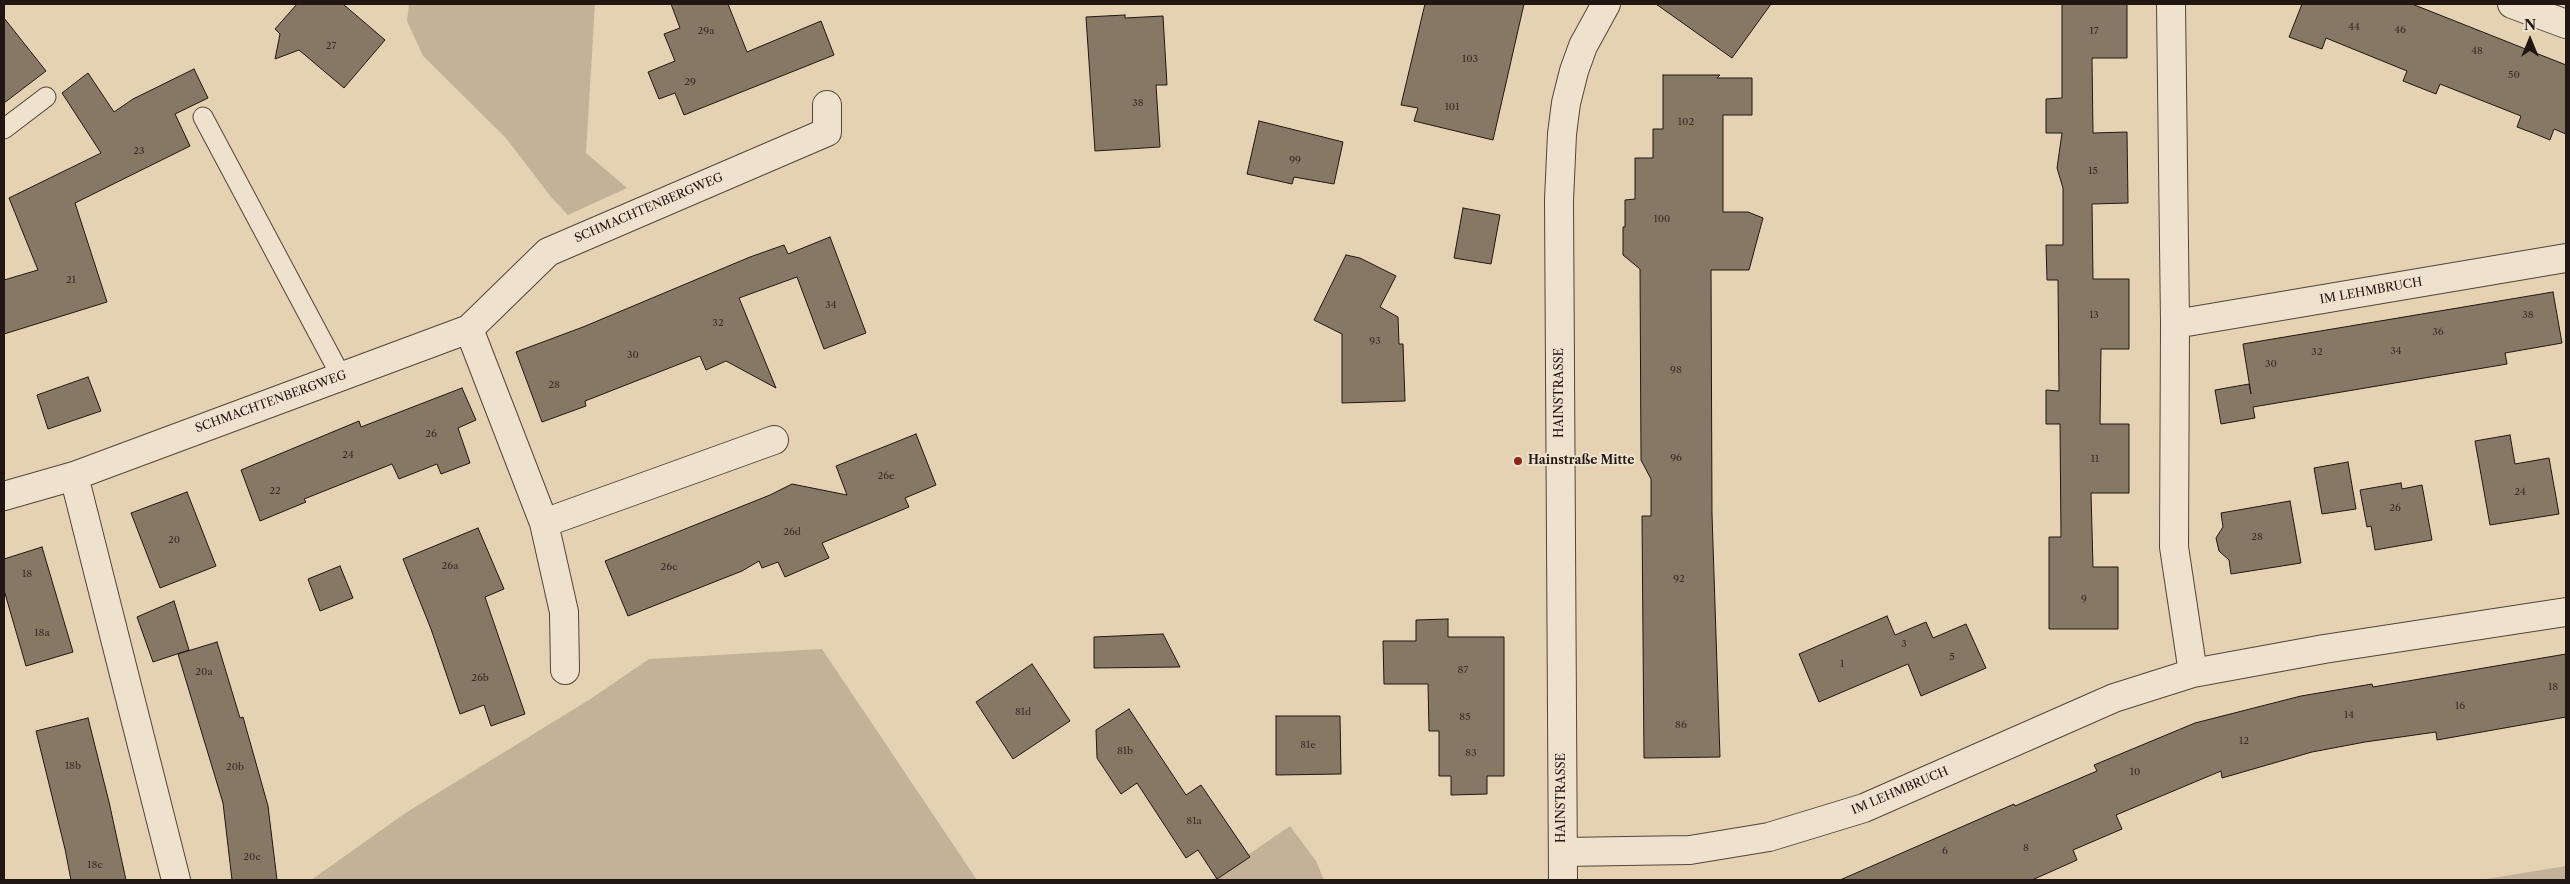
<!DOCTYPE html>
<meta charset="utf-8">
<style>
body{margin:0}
#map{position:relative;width:2570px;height:884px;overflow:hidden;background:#e5d2b3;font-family:"Libre Caslon Text",serif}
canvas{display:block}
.frame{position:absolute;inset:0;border:5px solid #211612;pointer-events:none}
.north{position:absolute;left:2505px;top:15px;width:50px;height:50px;-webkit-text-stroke:4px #eee2ce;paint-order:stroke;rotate:0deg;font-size:14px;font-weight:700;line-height:20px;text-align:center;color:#211612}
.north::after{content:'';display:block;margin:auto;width:18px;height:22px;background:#211612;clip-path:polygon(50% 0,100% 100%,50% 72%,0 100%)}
</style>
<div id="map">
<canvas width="2570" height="884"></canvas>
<div class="frame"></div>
<div class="north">N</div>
</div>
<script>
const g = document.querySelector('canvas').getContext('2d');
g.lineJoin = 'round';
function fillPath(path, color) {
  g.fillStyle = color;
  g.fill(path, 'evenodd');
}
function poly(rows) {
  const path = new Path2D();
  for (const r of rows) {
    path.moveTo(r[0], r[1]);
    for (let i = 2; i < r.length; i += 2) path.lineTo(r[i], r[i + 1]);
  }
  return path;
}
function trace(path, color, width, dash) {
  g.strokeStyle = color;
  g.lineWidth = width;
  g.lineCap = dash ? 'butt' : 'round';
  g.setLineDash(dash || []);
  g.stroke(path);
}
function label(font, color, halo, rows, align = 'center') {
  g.font = font + ' "Libre Caslon Text",serif';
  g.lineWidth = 4;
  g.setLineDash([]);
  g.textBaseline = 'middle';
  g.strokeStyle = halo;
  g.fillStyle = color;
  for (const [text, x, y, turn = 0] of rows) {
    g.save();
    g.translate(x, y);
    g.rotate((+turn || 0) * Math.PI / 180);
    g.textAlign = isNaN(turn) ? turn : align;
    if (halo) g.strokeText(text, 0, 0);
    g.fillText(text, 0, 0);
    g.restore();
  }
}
const green = poly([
 [409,4,595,4,586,153,627,188,568,215,551,197,506,138,423,56,407,21],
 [822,649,977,880,311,880,407,812,592,698,649,659],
 [1290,826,1316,861,1324,880,1211,880],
 [2566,866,2566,880,2480,880]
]);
const building = poly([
 [297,4,343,4,385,40,344,88,299,50,275,59,280,34,275,29,297,4],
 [671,4,728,4,747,52,821,21,834,55,684,115,675,93,659,99,648,72,675,61,664,34,680,28,671,4],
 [1425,4,1524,4,1493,140,1414,121,1418,108,1401,105,1425,4],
 [1656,4,1771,4,1732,58,1656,4],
 [2062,4,2127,4,2127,58,2092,58,2093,133,2127,132,2128,203,2092,204,2093,279,2129,279,2129,349,2101,349,2100,424,2129,424,2129,493,2091,493,2093,567,2118,567,2118,629,2049,629,2049,537,2061,537,2060,424,2046,424,2046,390,2059,391,2058,280,2047,280,2046,245,2063,245,2063,188,2057,168,2062,133,2046,133,2046,99,2062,98,2062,4],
 [2302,4,2412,4,2566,65,2566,134,2554,129,2550,140,2533,133,2517,127,2521,116,2440,84,2436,94,2403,81,2407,71,2326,38,2322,49,2289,37,2302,4],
 [1125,15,1125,18,1163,16,1167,85,1156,85,1160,147,1095,151,1086,17,1125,15],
 [4,18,46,71,4,103,4,18],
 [194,69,208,98,175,114,190,146,75,203,107,302,4,334,4,280,38,270,9,198,101,153,62,93,88,73,114,112,133,99,194,69],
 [1663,75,1720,75,1717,78,1752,78,1752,115,1723,115,1723,212,1748,212,1763,218,1749,270,1711,270,1712,514,1720,757,1644,758,1642,516,1651,516,1651,479,1641,460,1640,269,1623,255,1623,227,1625,227,1625,200,1635,199,1635,158,1653,158,1653,129,1663,129,1663,75],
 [1259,121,1343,142,1334,184,1294,177,1292,184,1247,174,1259,121],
 [1463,208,1500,215,1491,264,1454,258,1463,208],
 [830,237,866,333,824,349,797,277,739,298,776,388,726,361,706,370,700,356,585,401,586,406,542,422,516,352,583,327,750,257,784,245,788,254,830,237],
 [1346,255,1360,258,1396,276,1380,307,1398,317,1399,344,1403,344,1405,401,1342,403,1342,334,1314,320,1346,255],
 [2553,292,2562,343,2505,353,2507,364,2253,407,2255,418,2221,424,2215,390,2249,384,2251,394,2243,344,2553,292],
 [88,377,101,411,48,429,37,395,88,377],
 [462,388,476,420,458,428,470,463,441,474,437,464,399,479,392,464,304,499,306,502,260,521,241,470,359,421,361,427,462,388],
 [916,434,936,485,905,498,909,507,822,543,829,558,785,577,778,562,762,568,759,561,742,571,628,616,605,561,770,495,792,484,847,495,836,466,916,434],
 [2510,435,2515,464,2549,458,2559,514,2490,525,2475,441,2510,435],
 [2348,462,2356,509,2322,514,2314,468,2348,462],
 [2401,483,2402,489,2422,485,2432,540,2375,550,2371,526,2367,527,2360,490,2401,483],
 [187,492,216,566,160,588,131,513,187,492],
 [2290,501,2301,563,2231,574,2229,560,2219,551,2216,538,2223,527,2221,513,2290,501],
 [478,528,504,589,485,597,525,714,491,726,484,705,460,714,431,629,403,559,478,528],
 [42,547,73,652,26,666,4,590,4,559,42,547],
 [340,566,353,598,320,611,308,579,340,566],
 [174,601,189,650,153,662,137,617,174,601],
 [1887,616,1895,635,1926,622,1933,638,1966,624,1986,668,1921,696,1908,664,1819,702,1799,654,1887,616],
 [1448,619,1448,637,1504,637,1504,776,1487,776,1487,794,1451,795,1451,776,1439,776,1439,731,1429,731,1428,684,1384,684,1383,641,1416,641,1416,620,1448,619],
 [1163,634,1180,667,1094,668,1094,637,1163,634],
 [217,642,240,718,243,717,268,806,277,880,232,880,223,803,178,654,217,642],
 [2566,654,2566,717,2437,740,2436,732,2365,742,2312,752,2222,778,2221,771,2116,815,2122,829,2073,850,2077,860,2032,880,1840,880,2014,804,2015,806,2097,771,2094,765,2195,723,2301,696,2372,684,2373,687,2566,654],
 [1032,664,1070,721,1013,759,976,702,1032,664],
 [1129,709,1186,795,1201,785,1250,857,1217,879,1198,850,1186,858,1137,783,1121,794,1097,758,1096,730,1129,709],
 [1276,716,1340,716,1341,774,1276,775,1276,716],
 [88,718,109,802,126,880,71,880,65,849,36,731,88,718]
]);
const service = poly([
 [203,117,341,376],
 [4,129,46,97]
]);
const minor = poly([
 [2171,4,2175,324,2174,547,2193,673],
 [2512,4,2566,24],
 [2175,324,2566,258],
 [469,329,544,523,564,612,565,670],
 [74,476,176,880],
 [4,496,74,476,469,329,548,252,827,132,827,105],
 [544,523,774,440],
 [1563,852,1690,850,1769,837,1864,808,2114,698,2193,673,2324,649,2566,612]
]);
const tertiary = poly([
 [1563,880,1559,200,1562,134,1566,103,1574,71,1583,46,1606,4]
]);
const markers = [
 [1518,461,5,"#8f2418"]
];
const numberNames = [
 ["44",2354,27],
 ["46",2400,30],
 ["29a",706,31],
 ["17",2094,31],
 ["27",331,46],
 ["48",2477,51],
 ["103",1470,59],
 ["50",2514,75],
 ["29",690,82],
 ["38",1138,103],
 ["101",1452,107],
 ["102",1686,122],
 ["23",139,151],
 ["99",1295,160],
 ["15",2093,171],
 ["100",1662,219],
 ["21",71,280],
 ["34",831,305],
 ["13",2094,315],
 ["38",2528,315],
 ["32",718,323],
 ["36",2438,332],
 ["93",1375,341],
 ["34",2396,351],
 ["32",2317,352],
 ["30",633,355],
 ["30",2271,364],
 ["98",1676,370],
 ["28",554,385],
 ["26",431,434],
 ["24",348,455],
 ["96",1676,458],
 ["11",2095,459],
 ["26e",886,476],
 ["22",275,491],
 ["24",2520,492],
 ["26",2395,508],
 ["26d",792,532],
 ["28",2257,537],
 ["20",174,540],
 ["26a",450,566],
 ["26c",669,567],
 ["18",27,574],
 ["92",1679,579],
 ["9",2084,599],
 ["18a",42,633],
 ["3",1904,644],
 ["5",1952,657],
 ["1",1842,664],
 ["87",1463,670],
 ["20a",204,672],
 ["26b",480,678],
 ["18",2553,687],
 ["16",2460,706],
 ["81d",1023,712],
 ["14",2349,715],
 ["85",1465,717],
 ["86",1681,725],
 ["12",2244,741],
 ["81e",1308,745],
 ["81b",1125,751],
 ["83",1471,753],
 ["18b",73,766],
 ["20b",235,767],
 ["10",2135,772],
 ["81a",1194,821],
 ["8",2026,848],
 ["6",1945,851],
 ["20c",252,857],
 ["18c",95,865]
];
const streetNames = [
 ["SCHMACHTENBERGWEG",649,208,-23],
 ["IM LEHMBRUCH",2371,291,-10],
 ["HAINSTRASSE",1560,393,-90],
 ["SCHMACHTENBERGWEG",271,402,-20],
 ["IM LEHMBRUCH",1900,791,-23],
 ["HAINSTRASSE",1562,798,-90]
];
const poiNames = [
 ["Hainstraße Mitte",1528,461]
];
fillPath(green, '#c4b298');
fillPath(building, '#877866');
trace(building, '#211612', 1);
trace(service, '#52453a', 21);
trace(minor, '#52453a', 30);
trace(tertiary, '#52453a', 30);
trace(service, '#eee2ce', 19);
trace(minor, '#eee2ce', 28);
trace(tertiary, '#eee2ce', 28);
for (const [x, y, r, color] of markers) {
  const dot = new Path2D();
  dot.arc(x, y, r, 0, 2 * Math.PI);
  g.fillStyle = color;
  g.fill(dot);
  trace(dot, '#eee2ce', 2);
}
label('10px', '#3a2e27', null, numberNames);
label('12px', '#211612', '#eee2ce', streetNames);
label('bold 12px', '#211612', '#eee2ce', poiNames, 'left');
</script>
